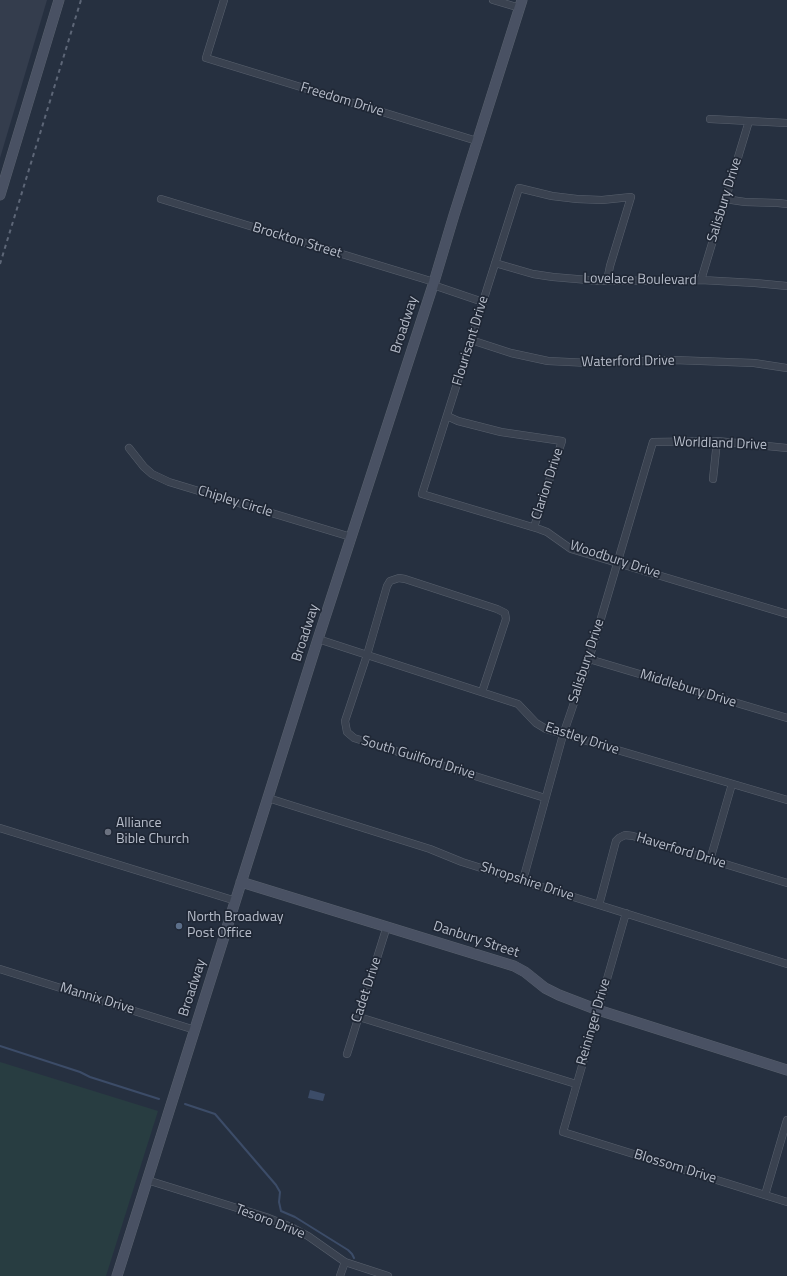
<!DOCTYPE html>
<style>
body{margin:0}
canvas{display:block;background:#263040}
</style>
<canvas width="787" height="1276"></canvas>
<script>
const g = document.querySelector('canvas').getContext('2d');
g.lineJoin = 'round';
function fillPath(path, color) {
  g.fillStyle = color;
  g.fill(path, 'evenodd');
}
function poly(rows) {
  const path = new Path2D();
  for (const r of rows) {
    path.moveTo(r[0], r[1]);
    for (let i = 2; i < r.length; i += 2) path.lineTo(r[i], r[i + 1]);
  }
  return path;
}
function trace(path, color, width, dash) {
  g.strokeStyle = color;
  g.lineWidth = width;
  g.lineCap = dash ? 'butt' : 'round';
  g.setLineDash(dash || []);
  g.stroke(path);
}
function label(font, color, halo, rows, align = 'center') {
  g.font = font + ' "Titillium Web",sans-serif';
  g.lineWidth = 3.5;
  g.setLineDash([]);
  g.textBaseline = 'middle';
  g.strokeStyle = halo;
  g.fillStyle = color;
  for (const [text, x, y, turn = 0] of rows) {
    g.save();
    g.translate(x, y);
    g.rotate((+turn || 0) * Math.PI / 180);
    g.textAlign = isNaN(turn) ? turn : align;
    if (halo) g.strokeText(text, 0, 0);
    g.fillText(text, 0, 0);
    g.restore();
  }
}
const airport = poly([
 [0,0,47,0,0,158]
]);
const green = poly([
 [0,1062,158,1111,106,1276,0,1276]
]);
const water = poly([
 [310,1090,325,1094,323,1101,308,1098]
]);
const stream = poly([
 [0,1046,80,1072,90,1077,159,1099],
 [185,1104,215,1114,276,1185,280,1192,279,1202,281,1211,295,1217,348,1250,352,1254,354,1258]
]);
const street = poly([
 [224,0,206,58,477,141],
 [493,0,520,8],
 [710,119,787,123],
 [161,199,434,282],
 [725,199,745,202,778,203,787,204],
 [495,263,533,274,553,277,600,281,701,280,755,283,787,286],
 [701,280,749,121],
 [607,281,610,266,631,197,602,200,577,199,552,196,519,188,422,494,539,529,547,532,571,549,787,614],
 [433,285,483,302],
 [471,340,511,353,548,361,590,363,674,360,754,363,787,368],
 [447,416,458,421,501,432,562,441,534,527],
 [129,448,144,467,152,474,169,482,351,537],
 [713,479,717,441],
 [318,639,518,704,536,723,546,729,787,800],
 [589,659,787,718],
 [482,692,506,619,505,613,497,609,405,579,399,578,390,581,387,586,367,655,345,721,347,732,354,738,545,798],
 [268,798,430,849,462,862,787,964],
 [0,828,236,901],
 [710,860,732,784],
 [523,880,563,735,589,659,653,442,717,441,787,448],
 [599,905,616,841,619,838,625,835,633,836,787,883],
 [626,913,563,1132,787,1202],
 [0,969,195,1030],
 [359,1017,576,1084],
 [347,1054,387,926],
 [147,1180,266,1217,291,1227,308,1236,345,1262,388,1276],
 [765,1195,787,1120],
 [340,1276,345,1262]
]);
const secondary = poly([
 [0,195,59,0],
 [241,882,514,966,525,972,545,988,559,995,598,1010,787,1070],
 [117,1276,318,639,434,282,454,215,522,0]
]);
const rail = poly([
 [0,264,81,0]
]);
const markers = [
 [108,832,4,"#6b7280"],
 [179,926,4,"#5c6f8a"]
];
const streetNames = [
 ["Freedom Drive",342,100,17],
 ["Salisbury Drive",725,200,-73],
 ["Brockton Street",297,241,17],
 ["Lovelace Boulevard",640,280,1],
 ["Broadway",405,325,-72],
 ["Flourisant Drive",471,341,-73],
 ["Waterford Drive",628,362,-1],
 ["Worldland Drive",720,444,2],
 ["Clarion Drive",548,484,-72],
 ["Chipley Circle",235,502,17],
 ["Woodbury Drive",615,560,18],
 ["Broadway",306,633,-72],
 ["Salisbury Drive",587,661,-72],
 ["Middlebury Drive",688,689,17],
 ["Eastley Drive",582,739,18],
 ["South Guilford Drive",418,758,17],
 ["Haverford Drive",681,851,17],
 ["Shropshire Drive",527,882,18],
 ["Danbury Street",476,940,18],
 ["Broadway",193,988,-72],
 ["Cadet Drive",367,990,-72],
 ["Mannix Drive",97,999,17],
 ["Reininger Drive",594,1022,-74],
 ["Blossom Drive",675,1167,17],
 ["Tesoro Drive",270,1222,21]
];
const poiNames = [
 ["Alliance",116,824],
 ["Bible Church",116,840],
 ["North Broadway",187,918],
 ["Post Office",187,934]
];
fillPath(airport, '#343d4d');
fillPath(green, '#283d41');
fillPath(water, '#3c4c68');
trace(stream, '#3c4c68', 2);
trace(street, '#58606d', 8);
trace(secondary, '#58606d', 11);
trace(street, '#3a4250', 7);
trace(secondary, '#495163', 10);
trace(rail, '#5d6677', 2, [4, 4]);
for (const [x, y, r, color] of markers) {
  const dot = new Path2D();
  dot.arc(x, y, r, 0, 2 * Math.PI);
  g.fillStyle = color;
  g.fill(dot);
  trace(dot, '#1f2735', 1.5);
}
label('14px', '#b7bdca', '#1f2735', streetNames);
label('14px', '#b7bdca', '#1f2735', poiNames, 'left');
</script>
